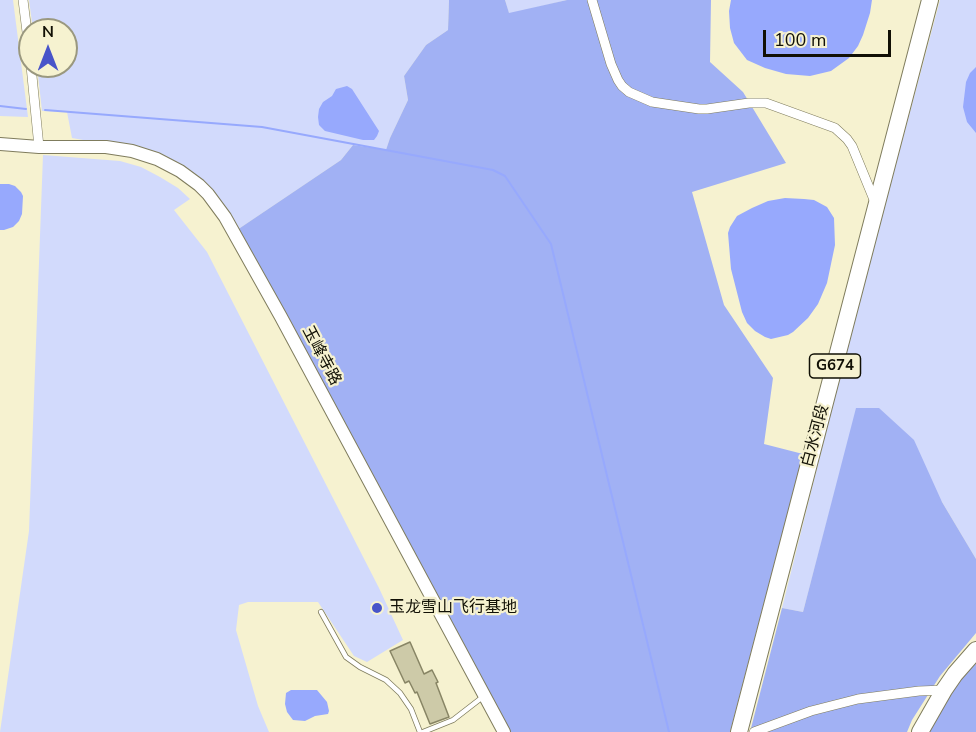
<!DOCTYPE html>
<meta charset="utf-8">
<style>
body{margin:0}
#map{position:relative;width:976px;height:732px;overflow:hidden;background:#f6f2d0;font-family:"Nunito Sans",sans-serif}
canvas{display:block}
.north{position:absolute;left:18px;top:18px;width:60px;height:60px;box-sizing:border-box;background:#f6f2d0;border:2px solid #9a987f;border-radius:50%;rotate:0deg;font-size:16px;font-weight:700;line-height:24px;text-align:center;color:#111005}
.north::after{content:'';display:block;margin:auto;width:21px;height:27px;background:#4854c9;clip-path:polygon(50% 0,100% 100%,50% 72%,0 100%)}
.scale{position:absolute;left:763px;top:30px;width:128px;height:27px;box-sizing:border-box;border:3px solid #111005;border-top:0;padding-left:8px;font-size:18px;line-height:21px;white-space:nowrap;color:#111005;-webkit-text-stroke:4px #f6f2d0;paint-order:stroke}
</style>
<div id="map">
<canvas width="976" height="732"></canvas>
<div class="north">N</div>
<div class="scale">100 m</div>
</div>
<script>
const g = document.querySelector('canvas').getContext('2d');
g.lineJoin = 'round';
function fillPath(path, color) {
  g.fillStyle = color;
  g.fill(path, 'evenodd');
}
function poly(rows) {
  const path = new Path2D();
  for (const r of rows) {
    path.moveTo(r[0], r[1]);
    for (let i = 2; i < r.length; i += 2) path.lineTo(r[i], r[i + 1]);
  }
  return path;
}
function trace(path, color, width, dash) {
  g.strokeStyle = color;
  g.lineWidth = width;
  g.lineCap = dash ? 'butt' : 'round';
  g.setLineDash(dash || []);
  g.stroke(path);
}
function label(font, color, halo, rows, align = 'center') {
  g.font = font + ' "Nunito Sans","Noto Sans SC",sans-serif';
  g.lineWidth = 4.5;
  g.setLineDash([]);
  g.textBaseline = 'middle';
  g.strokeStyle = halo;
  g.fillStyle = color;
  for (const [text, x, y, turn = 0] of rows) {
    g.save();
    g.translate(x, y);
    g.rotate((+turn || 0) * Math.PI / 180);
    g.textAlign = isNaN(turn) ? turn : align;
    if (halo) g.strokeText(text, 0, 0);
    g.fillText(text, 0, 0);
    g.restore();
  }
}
const green = poly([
 [0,0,13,0,28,117,0,116],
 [29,0,449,0,448,30,426,45,404,76,408,100,390,138,386,151,353,145,341,160,237,230,194,178,140,150,72,138,67,112,42,111,37,66,66,66,66,30,33,30],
 [505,0,567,0,509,14],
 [940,0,976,0,976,559,942,502,857,408,803,612,782,608,851,332],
 [43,155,120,161,141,167,160,177,178,188,190,199,174,210,207,252,379,588,403,640,367,662,354,656,318,602,248,602,239,605,236,630,258,706,269,732,0,732,29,531]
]);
const forest = poly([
 [449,0,505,0,509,13,567,0,711,0,710,62,743,92,786,163,692,192,724,305,773,378,764,444,803,454,730,732,505,732,237,230,341,160,353,145,386,150,390,138,408,100,404,76,426,45,448,30],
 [856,408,879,408,914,440,942,502,976,559,976,633,940,676,912,720,907,732,750,732,782,608,803,612],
 [976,650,976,732,921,732]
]);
const water = poly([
 [731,0,872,0,870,13,863,35,858,46,849,58,831,71,810,76,786,74,765,68,747,60,734,43,730,28,729,11],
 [976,67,976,133,967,122,963,107,966,82,970,73],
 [347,86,352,89,379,131,377,136,374,140,363,140,325,131,319,125,318,117,319,109,323,102,332,96,336,89],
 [0,184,9,184,15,186,21,192,23,196,22,214,19,221,13,227,4,230,0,230],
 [785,198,804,199,814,200,827,207,834,218,835,245,827,283,818,304,808,318,793,332,788,335,771,339,765,337,755,331,747,323,742,312,731,269,728,233,730,227,737,216,752,208,768,201],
 [291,690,317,690,327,702,329,711,328,714,315,716,305,721,293,720,287,712,285,704,286,693]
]);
const stream = poly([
 [0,106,26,109],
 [45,110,262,127,493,170,505,176,551,244,669,732]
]);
const building = poly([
 [410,642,424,674,432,670,438,682,436,683,449,717,430,724,417,692,415,693,409,681,405,683,390,651,410,642]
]);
const lane = poly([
 [321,612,346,657,360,667,386,680,400,693,411,709,420,732],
 [423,732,453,720,484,696]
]);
const street = poly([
 [23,0,30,56],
 [592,0,611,64,618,80,622,86,629,92,652,102,699,109,707,109,749,103,766,103,835,128,847,139,852,146,875,202],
 [31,66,39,147],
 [754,732,811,711,858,699,919,691,944,690]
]);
const secondary = poly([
 [0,144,39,147,106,147,132,151,157,159,180,171,199,185,208,194,225,217,281,317,504,732]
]);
const highway = poly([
 [739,732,930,0],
 [920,732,944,690,955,674,976,650]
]);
const markers = [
 [377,608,6,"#4854c9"]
];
const shields = [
 [835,366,51]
];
const shieldNames = [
 ["G674",835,366]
];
const streetNames = [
 ["玉峰寺路",321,356,62],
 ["白水河段",816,436,-75]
];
const poiNames = [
 ["玉龙雪山飞行基地",389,608]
];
fillPath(green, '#d2dafc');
fillPath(forest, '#a1b1f4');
fillPath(water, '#97a9fd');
trace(stream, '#97a9fd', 2);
fillPath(building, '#cdcaa8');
trace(building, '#888565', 1.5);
trace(lane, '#7f7c5d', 6);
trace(street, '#7f7c5d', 10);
trace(secondary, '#7f7c5d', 14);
trace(highway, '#7f7c5d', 18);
trace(lane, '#fff', 4.5);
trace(street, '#fff', 9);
trace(secondary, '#fff', 12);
trace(highway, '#fff', 16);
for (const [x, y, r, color] of markers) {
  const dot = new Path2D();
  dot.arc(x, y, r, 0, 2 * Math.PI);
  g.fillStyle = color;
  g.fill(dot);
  trace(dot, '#f6f2d0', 2);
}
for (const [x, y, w] of shields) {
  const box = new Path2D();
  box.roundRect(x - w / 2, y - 12, w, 24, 4.5);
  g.fillStyle = '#f6f2d0';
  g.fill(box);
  trace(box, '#111005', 1.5);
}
label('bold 15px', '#111005', null, shieldNames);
label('16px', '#111005', '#f6f2d0', streetNames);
label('16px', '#111005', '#f6f2d0', poiNames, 'left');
</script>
